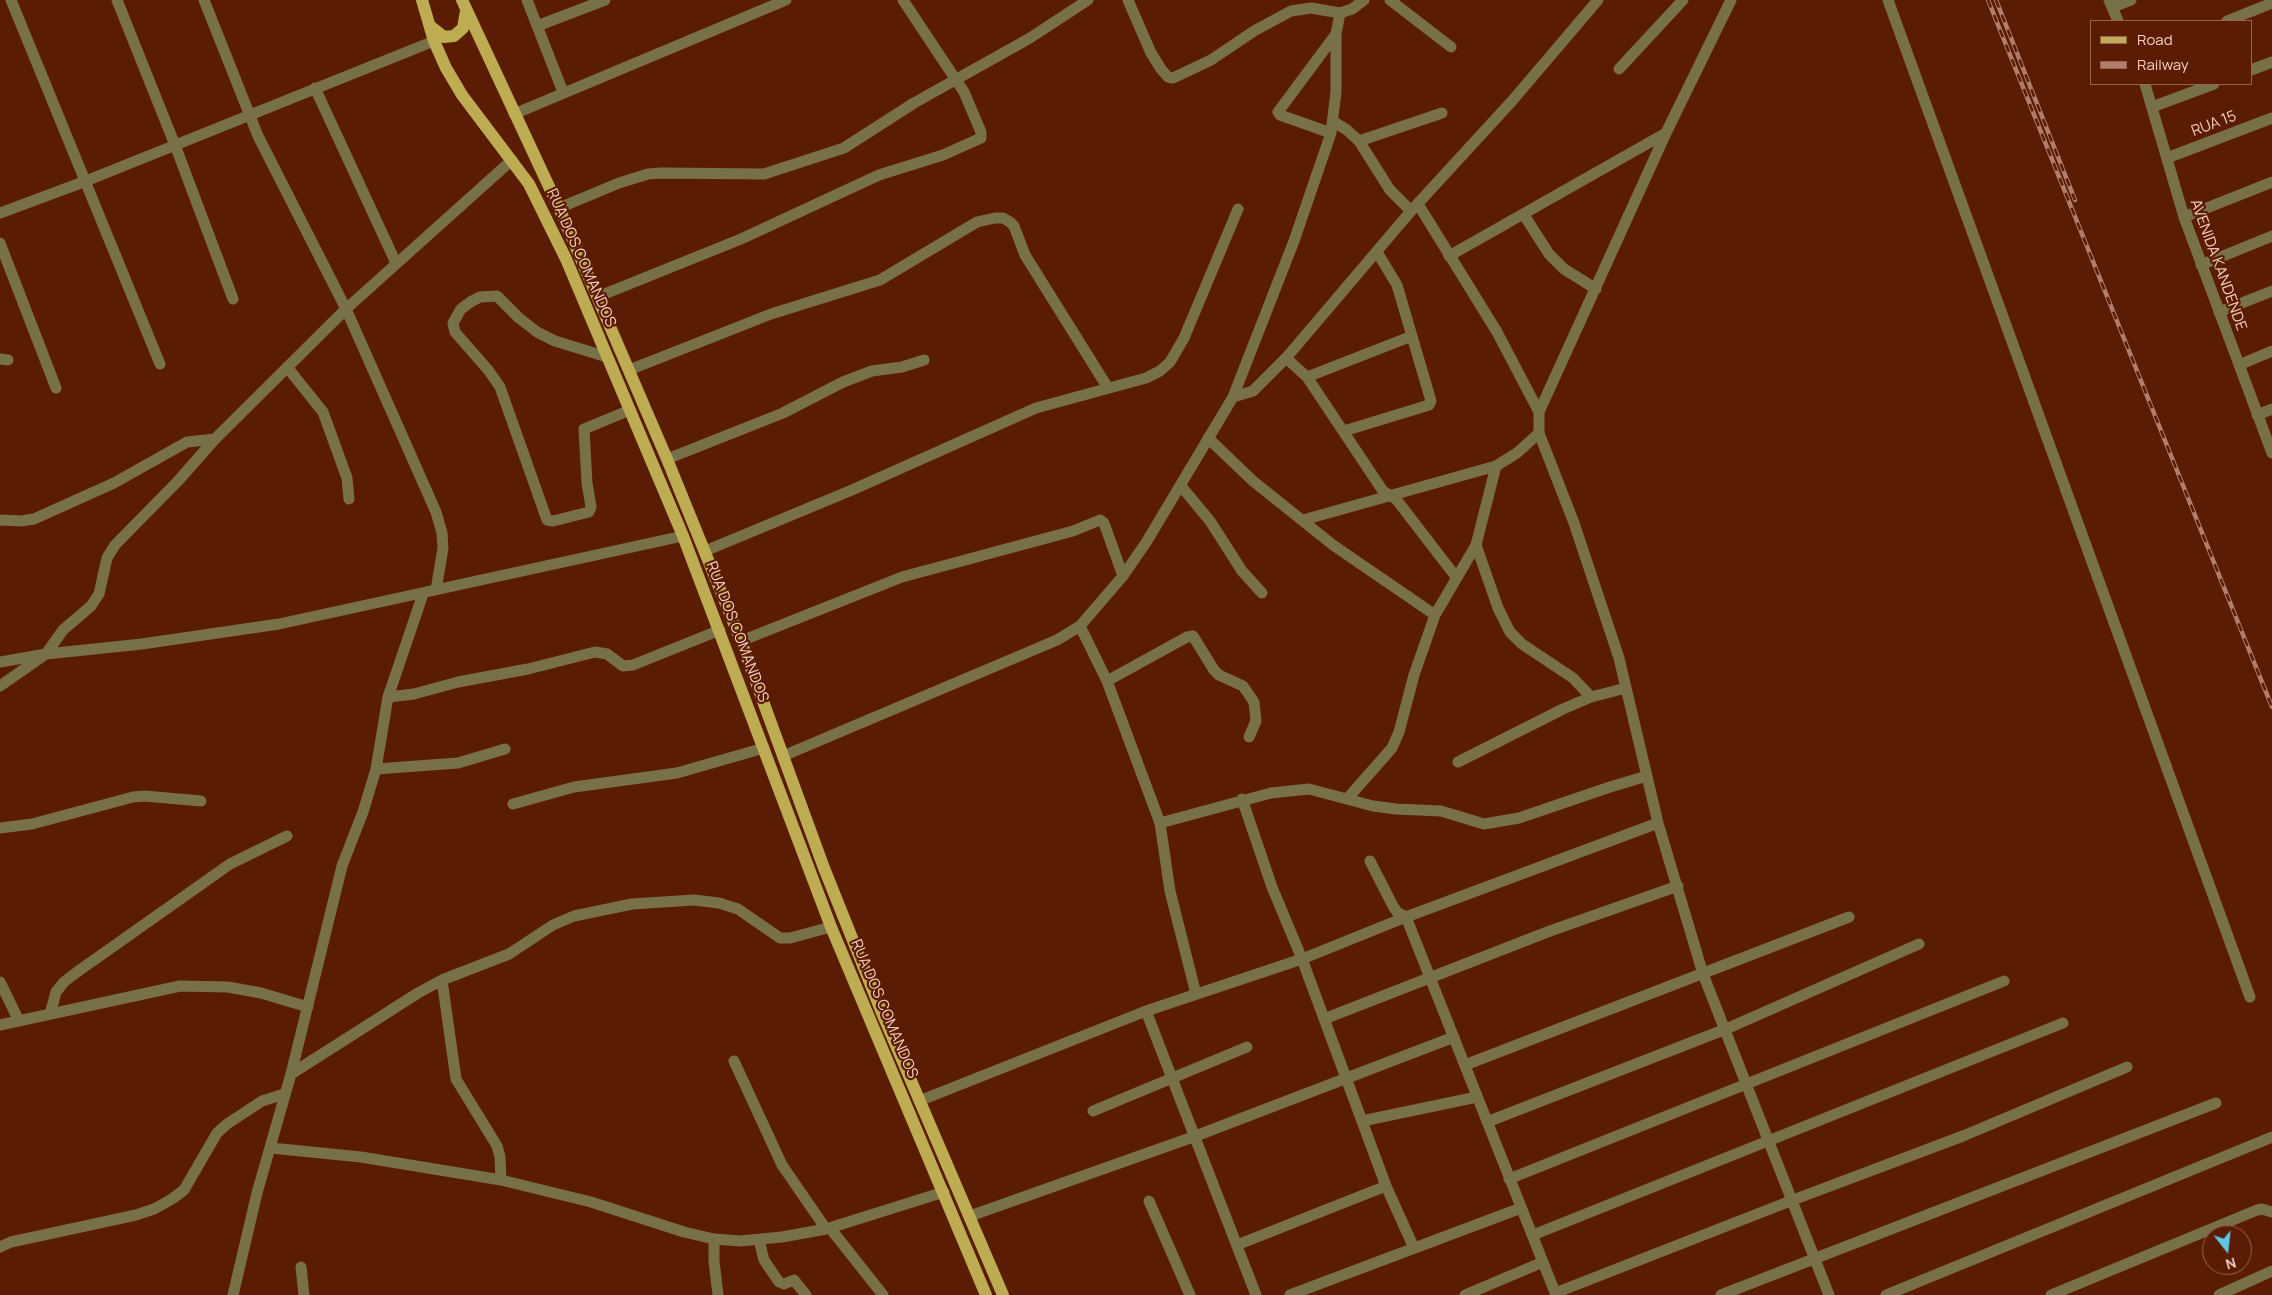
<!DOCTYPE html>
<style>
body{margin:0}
#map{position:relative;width:2272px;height:1295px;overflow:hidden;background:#5b1c04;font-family:Manrope,sans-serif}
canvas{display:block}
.legend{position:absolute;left:2090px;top:20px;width:162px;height:65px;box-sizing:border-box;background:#5b1c04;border:1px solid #996350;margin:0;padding:6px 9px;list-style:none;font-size:15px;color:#f6cec1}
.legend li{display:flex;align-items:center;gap:10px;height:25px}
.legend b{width:25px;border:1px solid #996350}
.north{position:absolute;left:2202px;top:1225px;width:50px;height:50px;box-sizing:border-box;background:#5b1c04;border:1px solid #996350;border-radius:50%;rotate:164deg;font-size:14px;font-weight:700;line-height:20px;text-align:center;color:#f6cec1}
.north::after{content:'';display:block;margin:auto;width:18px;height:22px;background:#5bc8e6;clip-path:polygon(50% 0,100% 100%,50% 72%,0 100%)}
</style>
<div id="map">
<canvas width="2272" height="1295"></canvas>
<ul class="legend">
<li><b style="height:6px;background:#bdac51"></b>Road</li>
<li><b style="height:6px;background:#b17e6c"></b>Railway</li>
</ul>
<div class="north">N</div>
</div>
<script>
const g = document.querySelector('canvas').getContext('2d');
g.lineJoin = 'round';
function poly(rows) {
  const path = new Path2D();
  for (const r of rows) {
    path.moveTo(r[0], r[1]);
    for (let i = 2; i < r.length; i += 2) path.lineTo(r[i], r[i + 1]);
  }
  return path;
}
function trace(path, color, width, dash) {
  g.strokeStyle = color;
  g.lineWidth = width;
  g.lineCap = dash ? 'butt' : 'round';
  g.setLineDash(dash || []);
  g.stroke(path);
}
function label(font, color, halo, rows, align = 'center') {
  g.font = font + ' Manrope,sans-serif';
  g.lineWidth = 4.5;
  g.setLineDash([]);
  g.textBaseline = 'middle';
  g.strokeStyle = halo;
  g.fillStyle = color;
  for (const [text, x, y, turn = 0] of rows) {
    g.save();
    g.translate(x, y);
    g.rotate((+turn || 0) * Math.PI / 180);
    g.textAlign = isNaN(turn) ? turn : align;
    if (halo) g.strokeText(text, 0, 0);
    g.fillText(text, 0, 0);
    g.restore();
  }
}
const minor = poly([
 [11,0,160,364],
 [117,0,175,145,233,299],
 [204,0,258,136,346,309,436,512,442,533,443,548,436,590],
 [527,0,563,92],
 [1128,0,1151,53,1161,69,1168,77,1173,78,1211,60,1254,31,1291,11,1311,8,1340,13,1352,9,1364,0],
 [1390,0,1451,47],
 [1731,0,1666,133,1539,412,1539,433,1574,523,1619,658,1658,823,1703,974,1829,1295],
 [1888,0,2250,997],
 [2109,0,2118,21],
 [2112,7,2131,0],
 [2227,21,2272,3],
 [537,26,605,0],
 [1619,69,1683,0],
 [2251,70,2272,62],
 [2145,84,2184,217,2272,453],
 [315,88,396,263],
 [2152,107,2214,84],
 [514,114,786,0],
 [1334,122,1347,130,1359,141,1390,190,1411,211],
 [1331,133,1280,115,1278,112,1336,34],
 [1359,141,1442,113],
 [2167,158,2272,118],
 [1418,204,1497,332,1539,412],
 [559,208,619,183,648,174,661,173,764,174,844,148,914,103,1030,38,1088,0],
 [0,213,86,181,434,41],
 [1524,215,1549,254,1564,269,1596,289],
 [2184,217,2272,182],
 [0,243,56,388],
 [1449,256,1666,133],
 [2201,265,2272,236],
 [597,297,741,239,879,175,943,155,981,138,981,132,964,92,903,0],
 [2219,312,2272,291],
 [607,357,555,341,537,332,519,318,497,296,480,297,472,301,461,309,453,323,455,332,489,371,500,387,547,520,553,521,589,512,591,507,587,483,584,429,630,410],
 [1286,358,1307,377,1383,491,1396,499,1456,577],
 [0,359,8,360],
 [2239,365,2272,351],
 [287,367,323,412,347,478,349,499],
 [629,370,771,314,880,280,977,222,995,218,1003,218,1010,222,1014,226,1025,255,1108,388],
 [1307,377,1412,336],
 [1233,397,1253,391,1286,358,1411,211,1512,101,1598,0],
 [2257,415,2272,409],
 [1344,431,1429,405,1431,401,1397,285,1377,252],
 [1208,438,1253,481,1333,545,1435,615],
 [667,459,783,413,843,382,872,371,902,367,924,360],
 [1181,486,1210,521,1242,571,1262,593],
 [0,520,21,521,34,519,114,483,187,442,215,439],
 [1303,520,1496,466,1517,453,1539,433],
 [1476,545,1498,608,1510,632,1522,644,1573,678,1591,697],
 [705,551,852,490,1036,408,1146,378,1160,371,1170,362,1184,338,1238,209],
 [1080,626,1107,681,1160,823,1170,891,1196,994],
 [741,641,902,577,1073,531,1100,520,1104,523,1123,576],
 [0,662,46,654,142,644,279,624,683,536],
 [1107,681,1187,637,1193,636,1214,670,1219,675,1243,686,1254,702,1256,721,1249,737],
 [0,686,46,654,63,630,91,606,99,594,107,558,115,545,178,481,215,439,346,309,512,160],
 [388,697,414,694,458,682,528,669,595,652,607,654,623,666,633,665,720,630],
 [783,756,1057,640,1080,626,1123,576,1147,541,1233,397,1294,241,1331,133,1336,92,1336,34,1340,13],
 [1458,762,1563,709,1591,697,1626,688],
 [376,769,458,763,505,749],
 [1242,799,1272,887,1302,959,1386,1186,1414,1248],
 [1347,799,1392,748,1399,732,1414,675,1435,615,1476,545,1496,466],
 [513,804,574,787,677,773,764,748],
 [1160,823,1271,793,1309,789,1373,806,1396,809,1441,811,1484,824,1519,818,1610,787,1647,776],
 [0,828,32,824,133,797,145,796,201,801],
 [1370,861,1393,906,1397,912,1406,917,1556,1295],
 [442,980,456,1079,497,1146,500,1157,501,1180],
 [0,982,19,1021],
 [1146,1011,1256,1295],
 [50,1014,56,992,64,982,77,972,230,864,287,836],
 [1324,1019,1550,931,1678,886],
 [0,1025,180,986,228,987,261,993,308,1007],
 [734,1061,782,1165,826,1229],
 [1465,1065,1849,917],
 [291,1074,418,993,442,980,509,954,553,925,574,916,632,904,694,900,719,903,738,909,780,938,790,938,831,927],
 [919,1101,1146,1011,1302,959,1406,917,1658,823],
 [1093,1111,1247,1047],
 [1362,1121,1477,1097],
 [1487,1122,1726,1029,1919,944],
 [271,1148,361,1157,501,1180,591,1202,684,1232,714,1239,740,1241,782,1237,826,1229,944,1192],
 [1509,1179,2004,981],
 [1149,1201,1190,1295],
 [970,1216,1193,1137,1454,1037],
 [830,1228,883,1295],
 [1533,1235,2063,1023],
 [714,1239,714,1261,718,1295],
 [759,1240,764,1260,779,1282,784,1284,794,1280,806,1295],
 [1237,1245,1386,1186],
 [0,1247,11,1242,136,1215,154,1209,172,1199,184,1190,217,1133,227,1124,262,1101,284,1094],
 [301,1267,304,1295],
 [1555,1293,1793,1200,1963,1136,2127,1067],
 [233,1295,257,1193,291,1074,342,866,363,812,376,769,388,697,423,594],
 [1290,1295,1521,1208],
 [1465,1295,1543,1262],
 [1721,1295,2216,1103],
 [1886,1295,2272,1137],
 [2051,1295,2257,1210,2262,1209,2272,1212],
 [2219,1295,2272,1271]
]);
const major = poly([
 [422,0,434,41,446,68,462,95,529,184,566,259,683,536,831,927,986,1295],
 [462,0,559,208,667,459,741,641,824,868,882,1013,1003,1295],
 [430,26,444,37,454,36,463,28,466,11]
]);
const rail = poly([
 [1988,0,2272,707],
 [1996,0,2075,200]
]);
const streetNames = [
 ["RUA 15",2214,124,-21],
 ["RUA DOS COMANDOS",581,258,66],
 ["AVENIDA KANDENDE",2218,265,70],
 ["RUA DOS COMANDOS",737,632,69],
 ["RUA DOS COMANDOS",884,1009,67]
];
trace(minor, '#787147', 11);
trace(major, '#bdac51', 12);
trace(rail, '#b17e6c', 4.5);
trace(rail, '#5b1c04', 2.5, [8]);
label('15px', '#f6cec1', '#5b1c04', streetNames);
</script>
